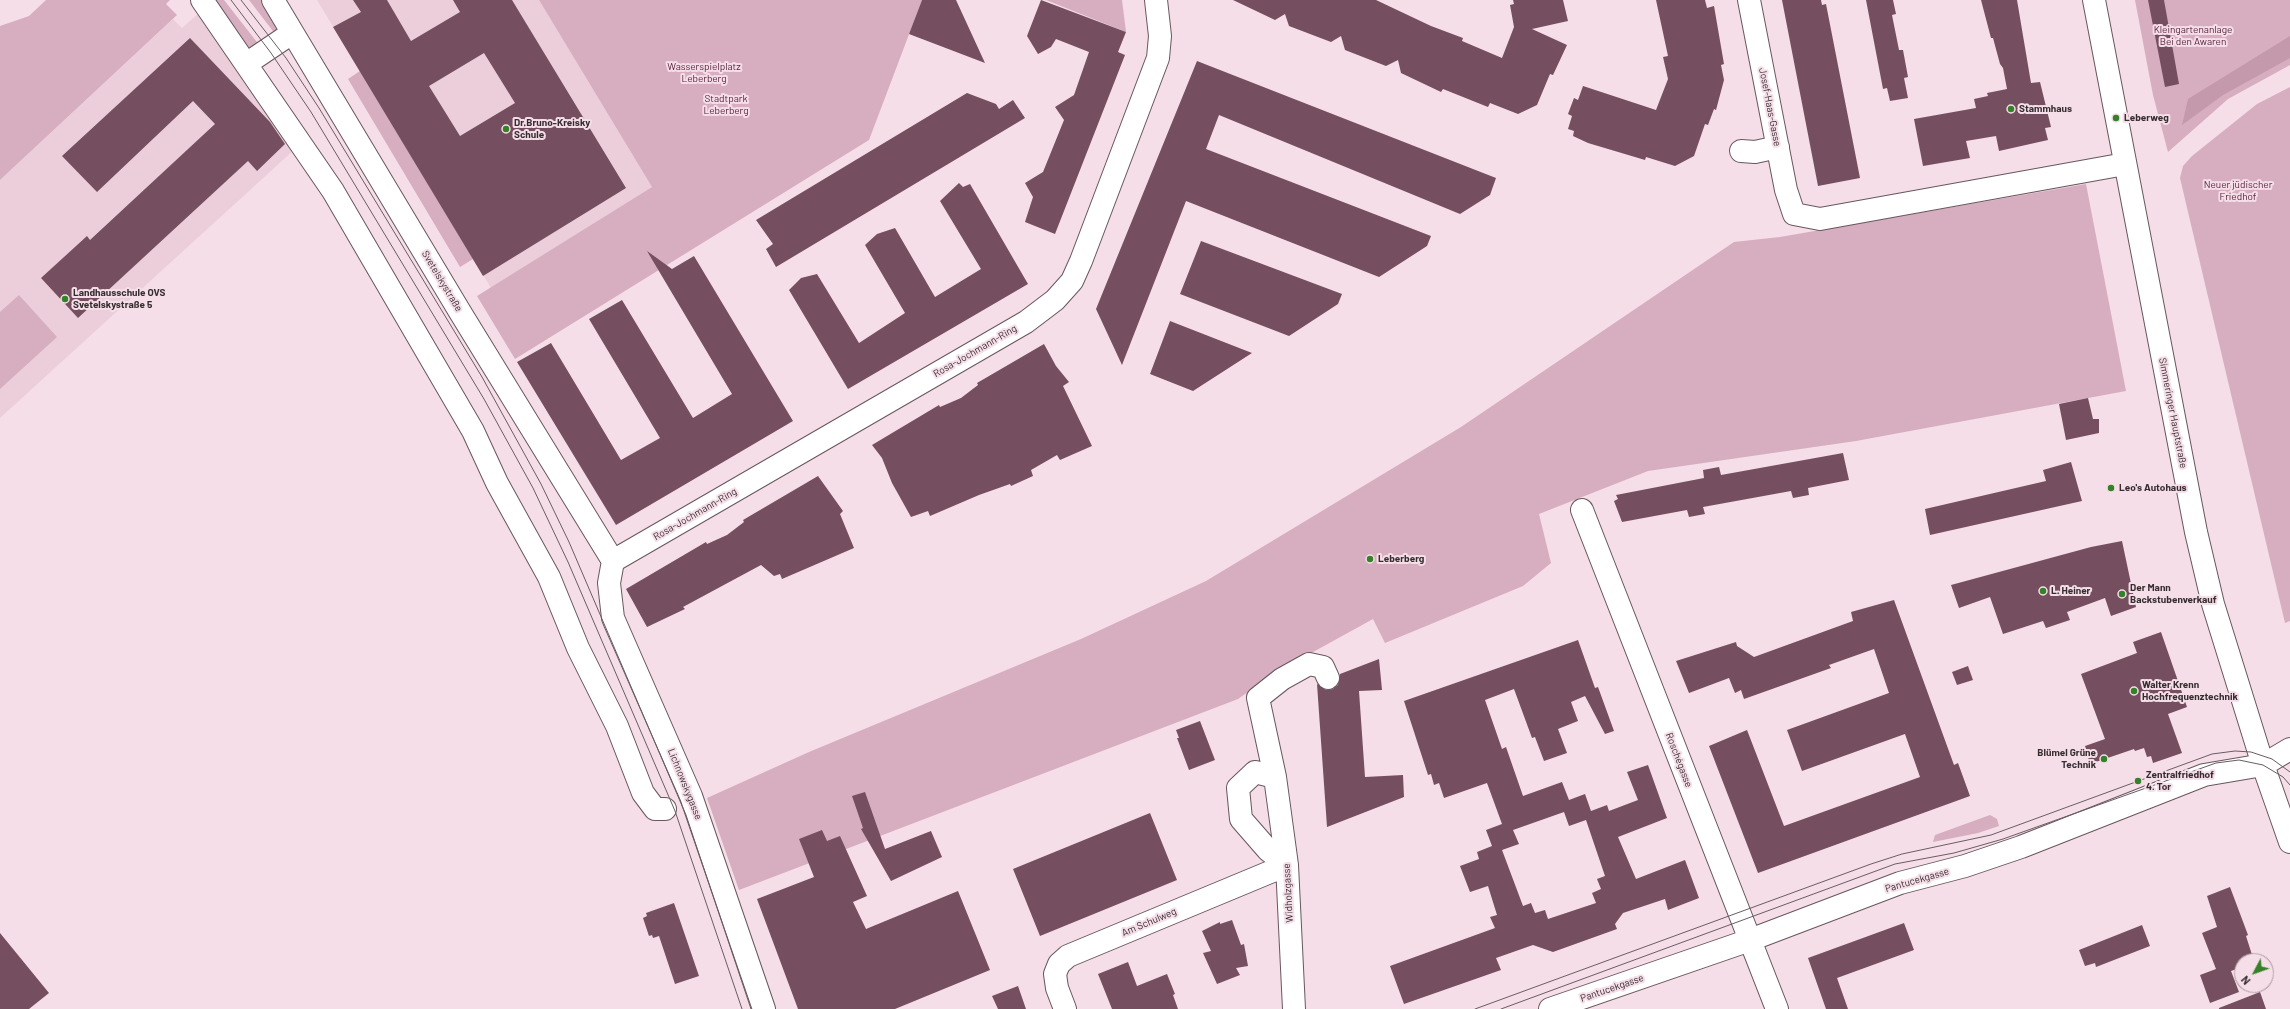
<!DOCTYPE html>
<meta charset="utf-8">
<style>
body{margin:0}
#map{position:relative;width:2290px;height:1009px;overflow:hidden;background:#f5dee7;font-family:Barlow,sans-serif}
canvas{display:block}
.north{position:absolute;left:2234px;top:953px;width:40px;height:40px;box-sizing:border-box;background:#f5dee7;border:1px solid #a9979e;border-radius:50%;rotate:229deg;font-size:11px;font-weight:700;line-height:16px;text-align:center;color:#362d31}
.north::after{content:'';display:block;margin:auto;width:14px;height:18px;background:#358129;clip-path:polygon(50% 0,100% 100%,50% 72%,0 100%)}
</style>
<div id="map">
<canvas width="2290" height="1009"></canvas>
<div class="north">N</div>
</div>
<script>
const g = document.querySelector('canvas').getContext('2d');
g.lineJoin = 'round';
function fillPath(path, color) {
  g.fillStyle = color;
  g.fill(path, 'evenodd');
}
function poly(rows) {
  const path = new Path2D();
  for (const r of rows) {
    path.moveTo(r[0], r[1]);
    for (let i = 2; i < r.length; i += 2) path.lineTo(r[i], r[i + 1]);
  }
  return path;
}
function trace(path, color, width, dash) {
  g.strokeStyle = color;
  g.lineWidth = width;
  g.lineCap = dash ? 'butt' : 'round';
  g.setLineDash(dash || []);
  g.stroke(path);
}
function label(font, color, halo, rows, align = 'center') {
  g.font = font + ' Barlow,sans-serif';
  g.lineWidth = 4;
  g.setLineDash([]);
  g.textBaseline = 'middle';
  g.strokeStyle = halo;
  g.fillStyle = color;
  for (const [text, x, y, turn = 0] of rows) {
    g.save();
    g.translate(x, y);
    g.rotate((+turn || 0) * Math.PI / 180);
    g.textAlign = isNaN(turn) ? turn : align;
    if (halo) g.strokeText(text, 0, 0);
    g.fillText(text, 0, 0);
    g.restore();
  }
}
const built = poly([
 [317,0,539,0,652,187,491,288],
 [198,14,203,15,295,149,0,418,0,180,173,19,182,28]
]);
const green = poly([
 [46,0,170,0,166,4,177,15,0,180,0,26,29,16],
 [207,0,224,0,260,46,247,57],
 [249,0,263,0,281,31,276,35],
 [539,0,922,0,869,140,515,359,477,296,652,187],
 [1046,0,1122,0,1126,32],
 [2135,0,2290,0,2290,65,2228,99,2168,152,2153,95],
 [360,71,473,259,460,267,348,79],
 [2290,87,2290,621,2285,623,2180,178,2183,166,2192,156,2257,104],
 [2086,184,2126,391,1856,441,1648,471,1539,514,1551,563,1523,586,1385,643,1373,619,1275,673,1238,699,739,890,707,798,809,752,1081,639,1206,581,1461,427,1734,242,1780,237],
 [19,295,57,337,0,389,0,312],
 [1990,815,1997,819,1999,826,1978,833,1933,842,1935,835]
]);
const forest = poly([
 [2290,36,2290,58,2223,95,2182,125,2188,99]
]);
const building = poly([
 [353,0,387,0,411,41,460,12,453,0,512,0,626,188,483,276,333,27,361,12],
 [484,53,515,103,460,136,429,86],
 [922,0,956,0,985,63,909,34],
 [1041,0,1126,32,1118,52,1125,55,1055,234,1025,222,1033,197,1025,183,1043,172,1064,120,1055,107,1074,95,1089,52,1056,39,1051,47,1038,54,1027,36],
 [1233,0,1376,0,1431,26,1463,38,1462,41,1502,58,1514,27,1510,5,1514,4,1513,0,1563,0,1568,21,1532,29,1567,45,1553,75,1550,74,1537,105,1518,114,1490,103,1488,107,1443,89,1441,92,1401,73,1398,60,1386,66,1345,50,1341,36,1331,42,1289,26,1285,14,1275,20],
 [1656,0,1705,0,1707,8,1714,6,1724,64,1721,65,1724,80,1716,110,1714,109,1708,125,1705,124,1694,156,1675,166,1646,157,1645,160,1588,143,1573,136,1574,131,1568,129,1572,116,1568,114,1574,98,1578,100,1583,86,1656,110,1668,79,1663,57,1668,56],
 [1782,0,1821,0,1822,5,1826,4,1860,178,1818,186],
 [1866,0,1893,0,1896,14,1892,15,1899,50,1903,50,1908,77,1904,78,1908,98,1890,101,1887,88,1883,89],
 [1981,0,2017,0,2031,83,2040,82,2051,127,2045,128,2048,140,1999,151,1996,136,1966,141,1970,158,1923,166,1914,119,1976,108,1974,99,1988,96,1987,93,2007,89,2003,68,2000,64,1993,38,1991,38],
 [2148,0,2164,0,2179,84,2165,87],
 [190,38,270,122,285,144,257,171,248,161,78,318,41,278,87,236,90,240,215,124,193,101,97,192,62,156],
 [1197,61,1496,178,1490,195,1460,214,1219,115,1206,149,1431,236,1427,246,1379,277,1186,201,1122,365,1096,309],
 [967,93,996,104,999,109,1013,100,1025,118,776,267,766,249,773,244,756,220],
 [959,183,963,187,970,184,1028,284,848,389,789,290,801,278,817,274,859,343,905,313,865,245,877,234,895,228,935,297,981,269,940,201],
 [1201,241,1342,294,1338,304,1289,336,1180,294],
 [647,251,672,269,694,256,793,421,616,525,517,362,551,343,621,460,660,438,589,319,622,300,693,418,732,394],
 [1170,321,1252,353,1193,391,1150,374],
 [1044,344,1056,366,1069,382,1063,386,1092,446,1060,460,1057,455,1031,470,1033,476,1011,486,1010,484,979,495,930,516,928,511,911,517,892,483,882,458,872,445,939,405,940,407,961,398,978,385,977,383],
 [2088,398,2093,419,2099,419,2099,433,2066,440,2059,404],
 [1843,453,1849,480,1808,488,1809,495,1793,498,1791,491,1703,507,1705,514,1689,517,1687,510,1622,522,1614,501,1618,499,1616,495,1704,478,1703,470,1719,467,1721,475],
 [2071,462,2082,501,1930,535,1925,509,2046,481,2043,470],
 [818,476,843,511,840,514,854,548,782,579,780,574,774,576,761,565,683,607,685,609,647,627,626,589,706,542,707,544,727,535,744,522,743,520],
 [2122,541,2136,607,2111,616,2105,598,2067,612,2070,620,2046,628,2043,621,2003,634,1990,597,1959,608,1951,585,2091,547],
 [1894,600,1954,765,1958,763,1970,796,1758,873,1709,746,1747,730,1784,826,1920,777,1905,734,1802,771,1787,730,1889,693,1874,649,1829,665,1831,668,1744,699,1741,690,1735,693,1729,678,1689,693,1676,661,1736,642,1737,646,1754,657,1853,621,1851,612],
 [2161,632,2187,707,2168,714,2182,753,2153,763,2151,756,2147,757,2144,748,2135,751,2134,749,2090,764,2085,746,2105,739,2081,674,2137,653,2133,642],
 [1578,640,1595,688,1598,687,1614,731,1605,734,1585,696,1571,702,1578,721,1558,729,1567,753,1544,761,1535,737,1532,738,1514,689,1485,700,1502,749,1506,747,1523,796,1562,782,1569,800,1585,794,1591,811,1607,805,1609,811,1638,800,1627,772,1648,765,1667,818,1618,837,1636,879,1685,860,1699,898,1668,910,1665,899,1623,913,1615,924,1617,929,1553,952,1533,945,1496,958,1501,970,1404,1004,1390,966,1495,928,1490,917,1497,915,1488,886,1470,892,1460,866,1479,859,1477,852,1492,846,1486,830,1502,824,1487,783,1444,798,1439,783,1434,785,1431,774,1428,775,1404,701],
 [1564,812,1569,826,1586,820,1605,876,1597,879,1601,889,1592,893,1596,903,1548,919,1545,910,1535,913,1531,903,1523,906,1502,850,1519,844,1513,830],
 [1379,659,1382,690,1359,691,1365,777,1403,775,1404,797,1327,827,1317,684,1326,690,1333,689,1338,685,1340,674],
 [1968,666,1973,680,1957,685,1952,672],
 [1200,721,1215,760,1189,770,1177,738,1179,738,1176,730],
 [865,792,885,849,931,831,942,857,891,881,861,829,863,828,852,796],
 [1150,813,1177,880,1040,936,1013,869],
 [822,830,827,841,840,836,867,896,853,902,866,929,958,891,990,970,895,1009,798,1009,757,899,814,877,799,839],
 [2230,887,2248,935,2246,936,2254,961,2242,961,2242,967,2231,971,2239,992,2210,1003,2200,975,2216,969,2202,933,2217,927,2207,896],
 [674,903,699,976,675,984,659,936,653,938,652,935,649,936,643,918,647,916,646,913],
 [1232,920,1241,945,1244,944,1248,966,1236,968,1240,975,1217,984,1203,953,1211,951,1202,931,1220,922,1220,924],
 [1904,923,1914,950,1837,978,1848,1009,1826,1009,1808,958],
 [2142,925,2150,946,2096,967,2095,963,2085,966,2079,950],
 [0,933,49,993,29,1009,0,1009],
 [1128,962,1137,986,1167,974,1175,994,1173,995,1178,1009,1112,1009,1098,974],
 [1018,986,1026,1009,998,1009,992,996],
 [2260,992,2266,1009,2219,1009,2219,1008]
]);
const minor = poly([
 [202,0,333,191,473,431,497,483,549,577,578,648,617,726,643,793,655,809,665,809],
 [273,0,460,312,613,561],
 [1749,0,1786,190,1794,214,1820,219,2125,164],
 [246,64,292,33],
 [1741,151,1755,152,1778,147],
 [1582,510,1777,1009],
 [613,561,1026,322,1055,300,1072,281,1081,261,1158,58,1160,36,1156,0],
 [613,561,609,583,613,618,691,796,764,1009],
 [1275,777,1255,772,1238,788,1241,819,1268,850,1287,865],
 [1065,1009,1057,988,1055,974,1059,964,1068,956,1287,865],
 [1294,1009,1287,865,1275,777,1258,698,1282,679,1309,664,1323,667,1328,678],
 [1550,1009,1750,940,1900,883,1965,866,2021,847,2204,775,2263,765,2290,749]
]);
const major = poly([
 [2094,0,2196,532,2213,604,2263,765,2290,842]
]);
const tram = poly([
 [231,0,271,53,311,112,484,399,533,488,568,562,675,811,742,1009],
 [241,0,286,58,319,108,482,377,541,484,569,542,686,815,751,1009],
 [1475,1009,1871,864,1902,854,1991,835,2212,754,2235,751,2251,752,2272,759,2290,772],
 [1501,1009,1895,864,1954,853,2003,839,2216,763,2239,760,2263,765,2283,777,2290,785]
]);
const markers = [
 [2011,109,4,"#358129"],
 [2116,118,4,"#358129"],
 [506,129,4,"#358129"],
 [65,299,4,"#358129"],
 [2111,488,4,"#358129"],
 [1370,559,4,"#358129"],
 [2043,591,4,"#358129"],
 [2122,594,4,"#358129"],
 [2134,691,4,"#358129"],
 [2104,759,4,"#358129"],
 [2138,781,4,"#358129"]
];
const parkNames = [
 ["Kleingartenanlage",2193,30],
 ["Bei den Awaren",2193,42],
 ["Wasserspielplatz",704,67],
 ["Leberberg",704,79],
 ["Stadtpark",726,99],
 ["Leberberg",726,111],
 ["Neuer jüdischer",2238,185],
 ["Friedhof",2238,197]
];
const streetNames = [
 ["Josef-Haas-Gasse",1770,107,79],
 ["Svetelskystraße",442,281,59],
 ["Rosa-Jochmann-Ring",975,351,-30],
 ["Simmeringer Hauptstraße",2173,413,79],
 ["Rosa-Jochmann-Ring",695,514,-30],
 ["Roschégasse",1679,760,69],
 ["Lichnowskygasse",685,784,68],
 ["Pantucekgasse",1917,880,-16],
 ["Widholzgasse",1288,893,-93],
 ["Am Schulweg",1149,922,-23],
 ["Pantucekgasse",1612,988,-19]
];
const poiNames = [
 ["Stammhaus",2019,109],
 ["Leberweg",2124,118],
 ["Dr.Bruno-Kreisky",514,123],
 ["Schule",514,135],
 ["Landhausschule OVS",73,293],
 ["Svetelskystraße 5",73,305],
 ["Leo's Autohaus",2119,488],
 ["Leberberg",1378,559],
 ["Der Mann",2130,588],
 ["Backstubenverkauf",2130,600],
 ["L. Heiner",2051,591],
 ["Walter Krenn",2142,685],
 ["Hochfrequenztechnik",2142,697],
 ["Blümel Grüne",2096,753,"right"],
 ["Technik",2096,765,"right"],
 ["Zentralfriedhof",2146,775],
 ["4. Tor",2146,787]
];
fillPath(built, '#ebceda');
fillPath(green, '#d6aebf');
fillPath(forest, '#c399ab');
fillPath(building, '#754f60');
trace(minor, '#69565e', 24);
trace(major, '#69565e', 24);
trace(minor, '#fff', 22);
trace(major, '#fff', 22);
trace(tram, '#695d62', 1);
for (const [x, y, r, color] of markers) {
  const dot = new Path2D();
  dot.arc(x, y, r, 0, 2 * Math.PI);
  g.fillStyle = color;
  g.fill(dot);
  trace(dot, '#f5dee7', 1.5);
}
label('10px', '#59233f', '#f5dee7', parkNames);
label('10px', '#362d31', '#f5dee7', streetNames);
label('bold 10px', '#362d31', '#f5dee7', poiNames, 'left');
</script>
